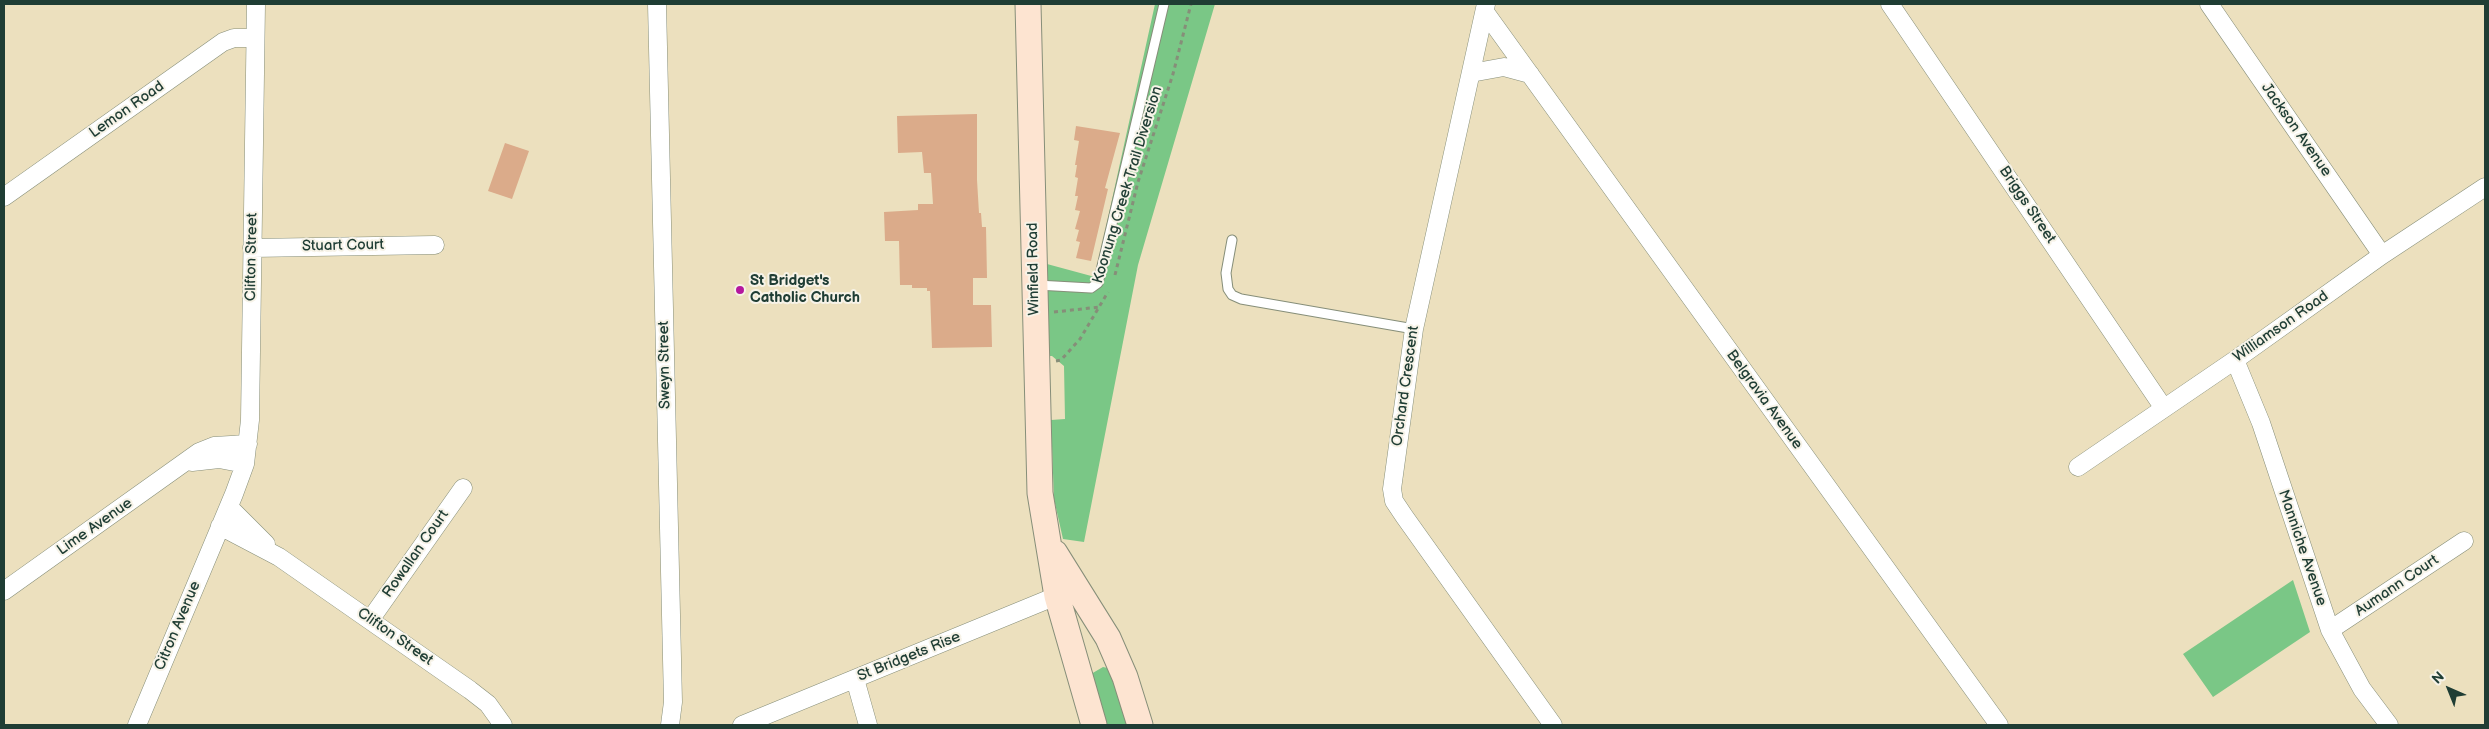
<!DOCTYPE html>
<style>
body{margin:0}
#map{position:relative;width:2489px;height:729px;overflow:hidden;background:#ece0be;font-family:"Balsamiq Sans",sans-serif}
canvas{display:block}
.frame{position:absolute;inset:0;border:5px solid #1f3d34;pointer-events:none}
.north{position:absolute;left:2424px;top:664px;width:50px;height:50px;-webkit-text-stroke:4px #f7f3e8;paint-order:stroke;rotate:316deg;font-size:14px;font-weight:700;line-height:20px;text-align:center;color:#1f3d34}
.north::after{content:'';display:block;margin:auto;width:18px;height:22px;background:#1f3d34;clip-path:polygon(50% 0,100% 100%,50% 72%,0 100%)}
</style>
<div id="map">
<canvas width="2489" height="729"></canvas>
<div class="frame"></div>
<div class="north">N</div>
</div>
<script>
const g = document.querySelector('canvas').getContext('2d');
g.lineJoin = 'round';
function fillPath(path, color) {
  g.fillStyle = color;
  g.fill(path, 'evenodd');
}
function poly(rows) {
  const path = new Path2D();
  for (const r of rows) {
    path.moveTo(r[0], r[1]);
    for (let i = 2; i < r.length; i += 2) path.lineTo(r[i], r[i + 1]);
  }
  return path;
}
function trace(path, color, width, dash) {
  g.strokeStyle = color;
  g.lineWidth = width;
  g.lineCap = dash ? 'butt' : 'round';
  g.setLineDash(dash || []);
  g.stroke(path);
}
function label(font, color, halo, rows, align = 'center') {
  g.font = font + ' "Balsamiq Sans",sans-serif';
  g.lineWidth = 4;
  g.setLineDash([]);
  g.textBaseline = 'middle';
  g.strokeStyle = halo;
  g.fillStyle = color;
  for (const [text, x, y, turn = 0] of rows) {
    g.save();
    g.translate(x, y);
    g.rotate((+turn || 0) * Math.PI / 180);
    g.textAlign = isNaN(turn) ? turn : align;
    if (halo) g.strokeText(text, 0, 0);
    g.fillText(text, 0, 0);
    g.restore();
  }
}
const green = poly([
 [1155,4,1215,4,1138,265,1084,542,1063,539,1054,499,1051,420,1065,419,1064,366,1052,356,1049,356,1047,264,1095,277],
 [2293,580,2310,632,2213,697,2183,654],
 [1103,667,1112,669,1133,725,1100,725,1091,674]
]);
const building = poly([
 [977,114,977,180,979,213,981,213,982,227,986,227,987,278,973,278,973,305,991,305,992,347,932,348,930,291,927,291,927,288,912,288,912,285,900,285,899,241,885,241,884,212,918,210,918,204,933,204,931,173,924,173,922,152,898,153,897,116],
 [1076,126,1120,133,1105,188,1108,189,1091,261,1076,258,1080,242,1076,241,1079,230,1075,229,1080,211,1075,210,1078,196,1075,196,1078,178,1075,177,1077,165,1075,165,1079,141,1074,140],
 [505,143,529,151,512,199,488,191]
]);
const path = poly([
 [1115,275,1138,182,1173,74,1191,4],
 [1054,312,1100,307],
 [1056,361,1061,360,1080,339,1108,292]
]);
const lane = poly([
 [1232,240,1226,273,1228,289,1232,295,1241,299,1414,329],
 [1037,285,1091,288,1098,283,1164,4]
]);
const street = poly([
 [657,4,673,702,670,725],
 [1486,4,1414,329,1392,489,1394,501,1404,516,1553,725],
 [1890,4,2163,407],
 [2209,4,2382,255],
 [1485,12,1999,725],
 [1471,73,1504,67,1530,74],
 [4,197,223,42,234,38,255,38],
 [252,248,435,245],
 [2235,360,2261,423,2330,630,2362,689,2389,725],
 [192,462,219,459,245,464],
 [2078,467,2235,360,2382,255,2485,187],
 [229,507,266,544],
 [220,526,279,557,470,690,488,704,503,725],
 [4,591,199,452,214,446,248,444],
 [370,620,463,488],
 [2330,630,2464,541],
 [855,679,868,725],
 [137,725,234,494,245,464,250,420,256,4],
 [742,725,1066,592]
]);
const secondary = poly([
 [1028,4,1040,493,1057,596,1094,725],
 [1055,553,1108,638,1125,677,1140,725]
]);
const markers = [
 [740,290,5,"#b5179e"]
];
const streetNames = [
 ["Lemon Road",127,110,-35],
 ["Jackson Avenue",2296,130,55],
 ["Koonung Creek Trail Diversion",1128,185,-73],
 ["Briggs Street",2027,205,56],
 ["Stuart Court",343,246,-1],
 ["Clifton Street",252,257,-89],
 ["Winfield Road",1034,269,-91],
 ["Williamson Road",2281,327,-35],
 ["Sweyn Street",665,365,-91],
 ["Orchard Crescent",1406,386,-82],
 ["Belgravia Avenue",1764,400,54],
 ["Lime Avenue",95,527,-35],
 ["Manniche Avenue",2302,548,71],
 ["Rowallan Court",416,554,-55],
 ["Aumann Court",2397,586,-34],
 ["Citron Avenue",178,626,-67],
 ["Clifton Street",395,637,35],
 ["St Bridgets Rise",909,657,-22]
];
const poiNames = [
 ["St Bridget's",750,281],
 ["Catholic Church",750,298]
];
fillPath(green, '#7ac786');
fillPath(building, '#dbab8a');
trace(lane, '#868e79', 11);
trace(street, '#868e79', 19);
trace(secondary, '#868e79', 27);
trace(path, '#868e79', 3, [4, 4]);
trace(lane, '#fff', 9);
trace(street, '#fff', 18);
trace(secondary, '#fde4d1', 25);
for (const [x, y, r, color] of markers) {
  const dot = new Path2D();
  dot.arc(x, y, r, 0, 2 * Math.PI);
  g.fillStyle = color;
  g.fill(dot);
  trace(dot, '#f7f3e8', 2);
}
label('15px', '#1f3d34', '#f7f3e8', streetNames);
label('bold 15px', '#1f3d34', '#f7f3e8', poiNames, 'left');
</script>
